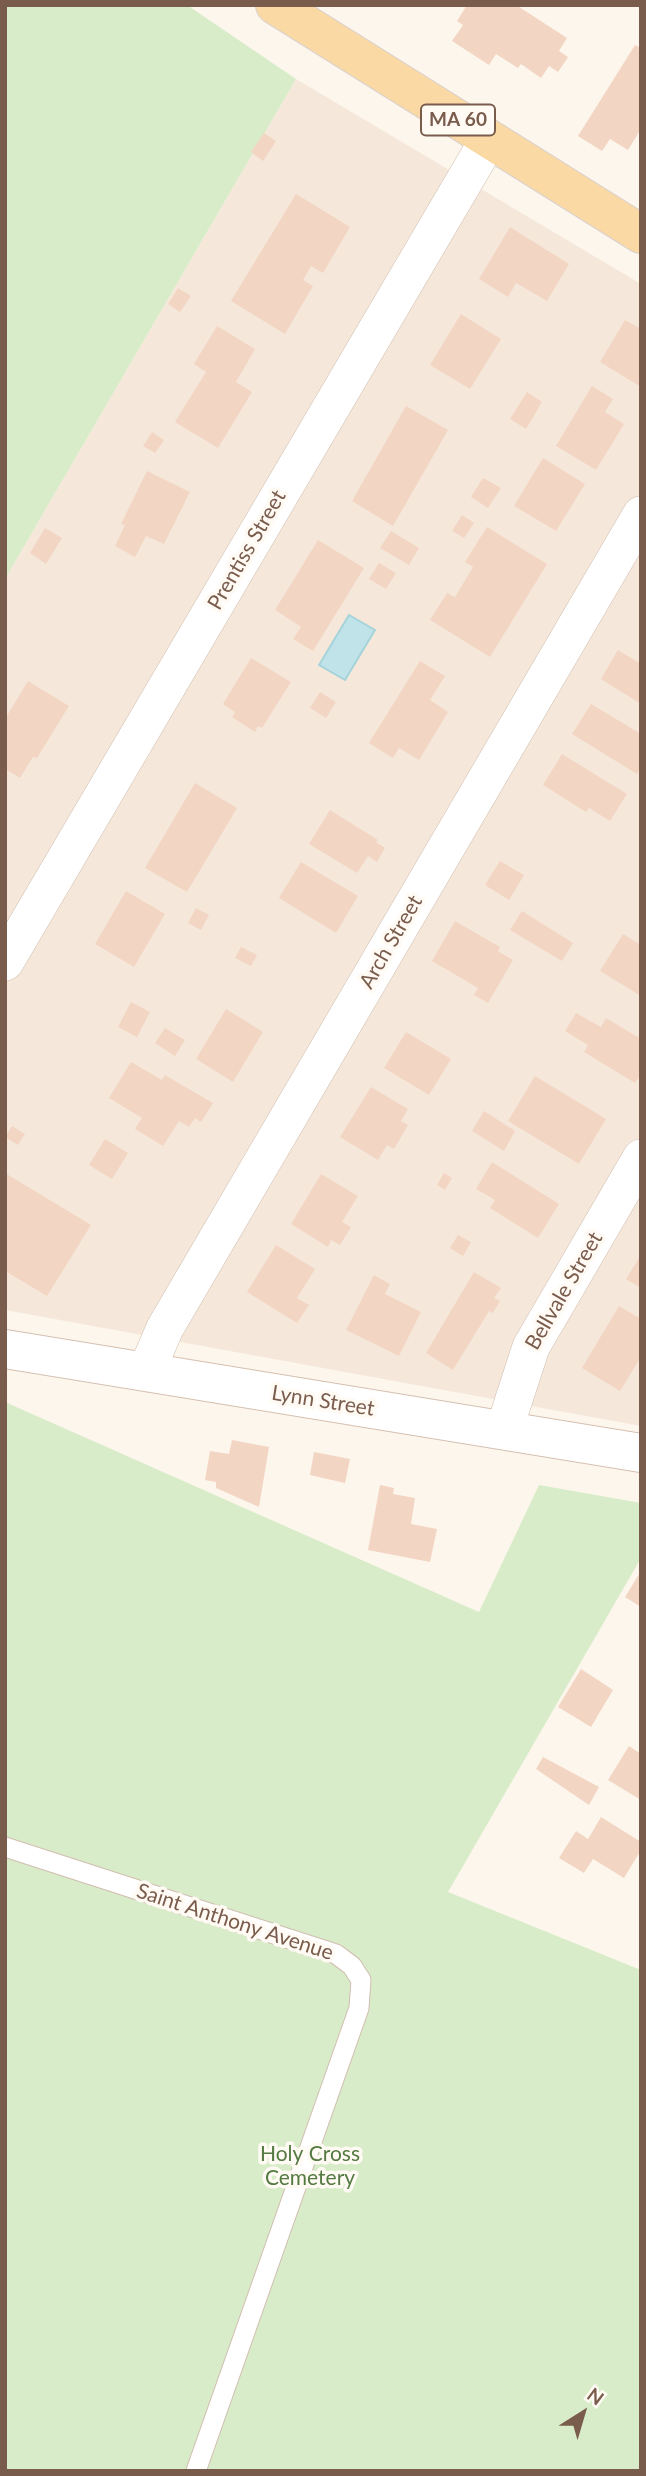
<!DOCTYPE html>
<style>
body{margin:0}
#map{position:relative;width:646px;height:2476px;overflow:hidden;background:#fdf6ec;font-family:Lato,sans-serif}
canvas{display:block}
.frame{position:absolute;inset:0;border:7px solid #7a5c4d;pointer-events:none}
.north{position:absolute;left:548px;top:2378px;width:70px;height:70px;-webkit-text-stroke:5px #fffaf3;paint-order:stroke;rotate:37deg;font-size:19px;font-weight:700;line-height:28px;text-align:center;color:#7a5c4d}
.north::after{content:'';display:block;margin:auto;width:24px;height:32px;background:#7a5c4d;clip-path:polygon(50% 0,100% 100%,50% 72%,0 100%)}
</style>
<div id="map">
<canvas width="646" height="2476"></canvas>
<div class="frame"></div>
<div class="north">N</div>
</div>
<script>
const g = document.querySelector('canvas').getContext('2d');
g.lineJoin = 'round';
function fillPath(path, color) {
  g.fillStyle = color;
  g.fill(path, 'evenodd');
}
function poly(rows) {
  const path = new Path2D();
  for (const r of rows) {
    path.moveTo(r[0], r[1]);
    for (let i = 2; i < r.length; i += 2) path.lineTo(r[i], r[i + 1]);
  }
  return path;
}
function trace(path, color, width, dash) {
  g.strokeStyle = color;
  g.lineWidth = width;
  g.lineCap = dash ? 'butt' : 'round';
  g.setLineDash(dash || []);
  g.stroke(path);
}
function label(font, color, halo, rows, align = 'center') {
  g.font = font + ' Lato,sans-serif';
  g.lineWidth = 7;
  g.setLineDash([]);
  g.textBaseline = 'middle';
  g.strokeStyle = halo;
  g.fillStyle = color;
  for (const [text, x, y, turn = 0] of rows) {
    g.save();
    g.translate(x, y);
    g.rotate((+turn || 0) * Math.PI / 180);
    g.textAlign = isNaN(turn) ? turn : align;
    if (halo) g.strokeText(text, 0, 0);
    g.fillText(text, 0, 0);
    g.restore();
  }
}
const residential = poly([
 [296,79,641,284,641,1426,5,1310,5,579]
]);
const green = poly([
 [5,5,187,5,296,79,5,579],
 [5,1402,479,1612,539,1485,641,1503,641,1558,448,1892,641,1970,641,2471,5,2471]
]);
const water = poly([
 [349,615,375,630,345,680,319,665,349,615]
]);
const building = poly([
 [467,5,516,5,567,38,559,51,568,57,558,72,549,66,541,78,521,64,518,68,496,54,489,65,452,41,463,25,457,21],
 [635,45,641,48,641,129,628,150,610,139,602,151,578,136],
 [264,133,276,141,263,161,251,152],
 [296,194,350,227,323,273,311,266,303,280,313,286,285,334,231,301],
 [510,227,569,264,547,301,516,283,508,297,479,279],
 [178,288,191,296,180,312,168,304],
 [461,314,501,339,470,389,430,365],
 [625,320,641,329,641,387,600,362],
 [217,326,255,349,236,382,252,392,218,448,175,422,206,372,194,364],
 [592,386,613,399,605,412,624,424,596,470,556,446],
 [527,392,542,402,526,429,510,419],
 [406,406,448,430,393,526,352,501],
 [152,432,164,440,155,453,143,446],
 [543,458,585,484,556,531,514,506],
 [147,471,190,492,164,544,146,536,135,557,115,546,125,525,121,524],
 [483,478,501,488,488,508,471,497],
 [462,515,474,523,464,538,452,531],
 [487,527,547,564,490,657,430,620,447,593,455,597,473,567,465,562],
 [45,528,62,538,46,564,30,553],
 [391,531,419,548,409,565,380,548],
 [318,540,364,568,313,651,293,639,301,627,275,610],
 [379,563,396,573,386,589,369,579],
 [618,650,641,664,641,704,601,679],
 [251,658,291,682,262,728,258,726,255,732,232,717,235,712,223,704],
 [420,661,445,676,430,700,448,712,419,760,399,748,393,758,369,743],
 [28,681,69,706,37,758,33,757,20,778,5,769,5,719],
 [320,692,336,702,326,718,310,708],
 [591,704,641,734,641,767,637,774,572,734],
 [562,754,627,794,610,821,589,808,586,812,543,785],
 [195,783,237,808,187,892,145,868],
 [330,810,378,840,376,842,385,848,377,862,368,856,357,873,309,844],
 [500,861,524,875,509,900,485,885],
 [301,862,358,896,336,933,279,898],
 [126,891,165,914,134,967,95,944],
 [196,908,209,915,201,930,188,923],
 [522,911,573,943,562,961,510,930],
 [455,921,500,947,498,951,513,960,488,1003,474,995,478,988,432,961],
 [623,934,641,945,641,996,600,971],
 [241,947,257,955,251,966,235,958],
 [131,1002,150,1012,137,1037,118,1027],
 [226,1009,263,1032,233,1082,196,1059],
 [576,1013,601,1027,606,1018,641,1039,641,1074,635,1083,584,1052,588,1045,565,1031],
 [165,1028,185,1040,175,1056,155,1043],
 [406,1032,451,1059,429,1095,384,1068],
 [131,1062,162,1080,165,1075,213,1103,201,1122,195,1118,189,1127,179,1121,163,1146,135,1129,142,1118,109,1098],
 [535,1076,606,1119,579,1164,508,1121],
 [371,1087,408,1109,401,1121,408,1125,394,1149,387,1145,378,1160,340,1137],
 [484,1111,515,1131,504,1151,472,1131],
 [12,1126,25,1134,18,1145,5,1137],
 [105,1139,128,1153,112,1179,89,1165],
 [492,1162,559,1204,538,1238,490,1208,495,1200,476,1189],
 [5,1173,91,1225,47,1296,5,1271],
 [444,1173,452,1178,445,1190,437,1185],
 [321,1174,358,1196,342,1222,351,1227,340,1245,331,1240,328,1247,291,1224],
 [458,1235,471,1242,463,1256,450,1248],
 [276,1245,315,1269,297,1298,309,1305,297,1323,247,1292],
 [641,1255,641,1288,626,1279],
 [474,1272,501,1288,494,1298,500,1301,493,1313,489,1311,453,1370,426,1353],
 [374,1275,390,1284,385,1294,421,1312,399,1356,346,1330],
 [619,1306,641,1319,641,1357,620,1391,582,1368],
 [232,1440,269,1447,259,1507,216,1488,216,1482,205,1480,210,1451,229,1454],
 [314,1452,350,1459,345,1483,310,1475],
 [380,1485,394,1488,393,1494,415,1498,411,1524,437,1529,430,1562,368,1550],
 [641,1571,641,1607,625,1597],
 [581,1669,613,1690,591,1727,558,1707],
 [629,1746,641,1754,641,1800,608,1780],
 [543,1757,599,1787,589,1805,536,1769],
 [601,1817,641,1842,641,1850,624,1878,593,1859,584,1873,559,1858,576,1831,588,1839]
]);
const lane = poly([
 [5,1847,336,1954,352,1966,361,1980,359,2008,196,2471]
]);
const street = poly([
 [5,962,489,139],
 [146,1372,165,1328,641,515],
 [504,1430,531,1347,641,1158]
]);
const secondary = poly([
 [5,1349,641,1453]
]);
const primary = poly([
 [275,5,641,234]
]);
const shields = [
 [458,120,74]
];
const shieldNames = [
 ["MA 60",458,120]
];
const streetNames = [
 ["Prentiss Street",247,550,-60],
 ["Arch Street",391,942,-60],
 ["Bellvale Street",564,1291,-60],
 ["Lynn Street",323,1401,9],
 ["Saint Anthony Avenue",235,1922,18]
];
const parkNames = [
 ["Holy Cross",310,2154],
 ["Cemetery",310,2178]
];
fillPath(residential, '#f5e8da');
fillPath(green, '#d8ecc9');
fillPath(water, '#bfe3e8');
trace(water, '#a5d3da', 2);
fillPath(building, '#f3d5c3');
trace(lane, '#d1beb0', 21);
trace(street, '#d1beb0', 38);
trace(secondary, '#d6c0b0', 40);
trace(primary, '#dad1cd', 40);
trace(lane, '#fff', 19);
trace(street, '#fff', 37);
trace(secondary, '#fff', 38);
trace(primary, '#fbd9a5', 38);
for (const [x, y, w] of shields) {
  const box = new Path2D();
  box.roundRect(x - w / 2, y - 15.5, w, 31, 5);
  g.fillStyle = '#fffaf3';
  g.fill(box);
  trace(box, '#7a5c4d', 2);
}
label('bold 19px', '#7a5c4d', null, shieldNames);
label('21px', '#7a5c4d', '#fffaf3', streetNames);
label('21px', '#537a41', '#fffaf3', parkNames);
</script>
